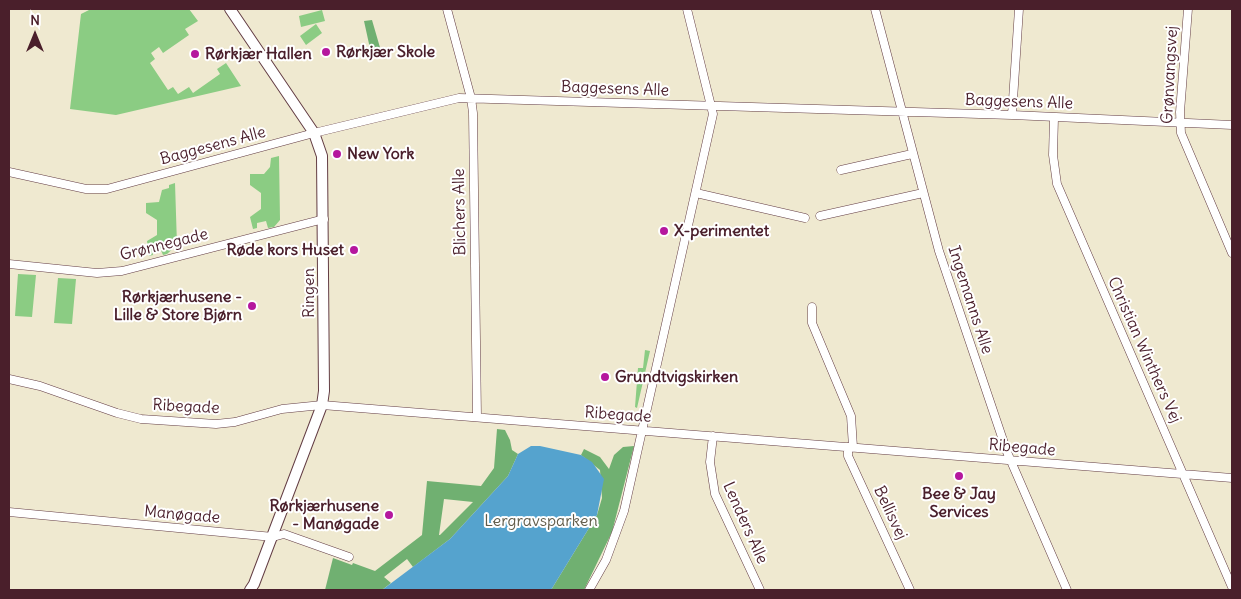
<!DOCTYPE html>
<meta charset="utf-8">
<style>
body{margin:0}
#map{position:relative;width:1241px;height:599px;overflow:hidden;background:#efe9d0;font-family:Delius,sans-serif}
canvas{display:block}
.frame{position:absolute;inset:0;border:10px solid #4a1f2b;pointer-events:none}
.north{position:absolute;left:10px;top:10px;width:50px;height:50px;-webkit-text-stroke:4px #fff;paint-order:stroke;rotate:0deg;font-size:14px;font-weight:700;line-height:20px;text-align:center;color:#4a1f2b}
.north::after{content:'';display:block;margin:auto;width:18px;height:22px;background:#4a1f2b;clip-path:polygon(50% 0,100% 100%,50% 72%,0 100%)}
</style>
<div id="map">
<canvas width="1241" height="599"></canvas>
<div class="frame"></div>
<div class="north">N</div>
</div>
<script>
const g = document.querySelector('canvas').getContext('2d');
g.lineJoin = 'round';
function fillPath(path, color) {
  g.fillStyle = color;
  g.fill(path, 'evenodd');
}
function poly(rows) {
  const path = new Path2D();
  for (const r of rows) {
    path.moveTo(r[0], r[1]);
    for (let i = 2; i < r.length; i += 2) path.lineTo(r[i], r[i + 1]);
  }
  return path;
}
function trace(path, color, width, dash) {
  g.strokeStyle = color;
  g.lineWidth = width;
  g.lineCap = dash ? 'butt' : 'round';
  g.setLineDash(dash || []);
  g.stroke(path);
}
function label(font, color, halo, rows, align = 'center') {
  g.font = font + ' Delius,sans-serif';
  g.lineWidth = 4;
  g.setLineDash([]);
  g.textBaseline = 'middle';
  g.strokeStyle = halo;
  g.fillStyle = color;
  for (const [text, x, y, turn = 0] of rows) {
    g.save();
    g.translate(x, y);
    g.rotate((+turn || 0) * Math.PI / 180);
    g.textAlign = isNaN(turn) ? turn : align;
    if (halo) g.strokeText(text, 0, 0);
    g.fillText(text, 0, 0);
    g.restore();
  }
}
const green = poly([
 [91,9,189,9,198,21,185,29,189,35,163,53,159,47,151,53,155,59,150,63,168,90,173,87,178,94,189,87,193,93,220,74,217,69,226,63,241,86,116,115,70,109,81,14],
 [322,10,325,21,301,27,299,16],
 [316,24,322,33,306,45,300,36],
 [279,156,280,220,274,227,268,228,266,221,257,223,257,228,253,229,250,217,261,209,261,193,250,185,250,174,264,174,270,167,271,158],
 [175,183,177,245,167,254,163,255,160,248,152,250,153,255,149,256,147,241,157,235,157,220,146,213,146,203,159,202,162,190,169,188,169,185],
 [18,274,36,275,32,317,15,316],
 [58,278,76,279,72,324,54,323],
 [645,350,650,351,637,408,635,407,638,368,643,368]
]);
const forest = poly([
 [372,20,381,51,371,53,364,21],
 [497,429,505,430,510,440,512,450,518,454,508,476,450,539,413,567,407,559,384,577,391,583,382,590,325,590,333,558,352,565,353,563,375,571,422,535,427,481,481,486,494,468],
 [444,499,473,502,440,535,439,535],
 [634,446,612,532,584,590,551,590,597,515,602,498,600,470,581,455,584,449,600,457,609,469,614,455,623,447]
]);
const water = poly([
 [531,446,540,446,581,455,592,462,604,479,597,515,551,590,382,590,450,539,508,476,518,454]
]);
const minor = poly([
 [447,9,471,98,473,113,477,417],
 [875,9,939,251,1007,452,1067,590],
 [1188,9,1180,112,1181,133,1232,253],
 [1012,115,1019,9],
 [1054,118,1053,155,1057,184,1232,587],
 [841,170,912,154],
 [9,172,86,189,107,189,314,133,459,98,1012,115,1232,125],
 [696,193,805,218],
 [820,216,923,193],
 [9,264,97,273,122,271,324,219],
 [812,307,812,323,851,416,853,447],
 [9,379,40,386,117,413,141,419,216,424,235,422,282,409,322,405,1232,478],
 [713,436,710,462,715,494,760,590],
 [848,447,848,456,910,590],
 [9,512,273,537,284,534,349,557],
 [589,590,606,560,624,511,713,114,687,9]
]);
const tertiary = poly([
 [230,9,314,133,322,156,324,391,322,405,254,584,250,590]
]);
const markers = [
 [326,52,5,"#b5179e"],
 [195,54,5,"#b5179e"],
 [337,154,5,"#b5179e"],
 [664,231,5,"#b5179e"],
 [354,250,5,"#b5179e"],
 [252,306,5,"#b5179e"],
 [605,377,5,"#b5179e"],
 [959,476,5,"#b5179e"],
 [389,515,5,"#b5179e"]
];
const poiNames = [
 ["Rørkjær Skole",336,52],
 ["Rørkjær Hallen",205,54],
 ["New York",347,154],
 ["X-perimentet",674,231],
 ["Røde kors Huset",344,250,"right"],
 ["Rørkjærhusene -",242,297,"right"],
 ["Lille & Store Bjørn",242,315,"right"],
 ["Grundtvigskirken",615,377],
 ["Bee & Jay",959,494,"center"],
 ["Services",959,512,"center"],
 ["Rørkjærhusene",379,506,"right"],
 ["- Manøgade",379,524,"right"]
];
const streetNames = [
 ["Grønvangsvej",1170,75,-87],
 ["Baggesens Alle",615,89,2],
 ["Baggesens Alle",1019,102,2],
 ["Baggesens Alle",213,146,-15],
 ["Blichers Alle",460,212,-91],
 ["Grønnegade",164,245,-14],
 ["Ringen",309,293,-90],
 ["Ingemanns Alle",970,300,72],
 ["Christian Winthers Vej",1144,350,66],
 ["Ribegade",186,407,3],
 ["Ribegade",618,415,4],
 ["Ribegade",1022,448,5],
 ["Bellisvej",890,513,65],
 ["Manøgade",182,515,5],
 ["Lenders Alle",745,523,66]
];
const parkNames = [
 ["Lergravsparken",541,521]
];
fillPath(green, '#8bcc83');
fillPath(forest, '#70b071');
fillPath(water, '#55a3ce');
trace(minor, '#633d44', 9);
trace(tertiary, '#633d44', 12);
trace(minor, '#fff', 8);
trace(tertiary, '#fff', 10);
for (const [x, y, r, color] of markers) {
  const dot = new Path2D();
  dot.arc(x, y, r, 0, 2 * Math.PI);
  g.fillStyle = color;
  g.fill(dot);
  trace(dot, '#fff', 2);
}
label('bold 16px', '#4a1f2b', '#fff', poiNames, 'left');
label('16px', '#4a1f2b', '#fff', streetNames);
label('16px', '#615c4a', '#fff', parkNames);
</script>
